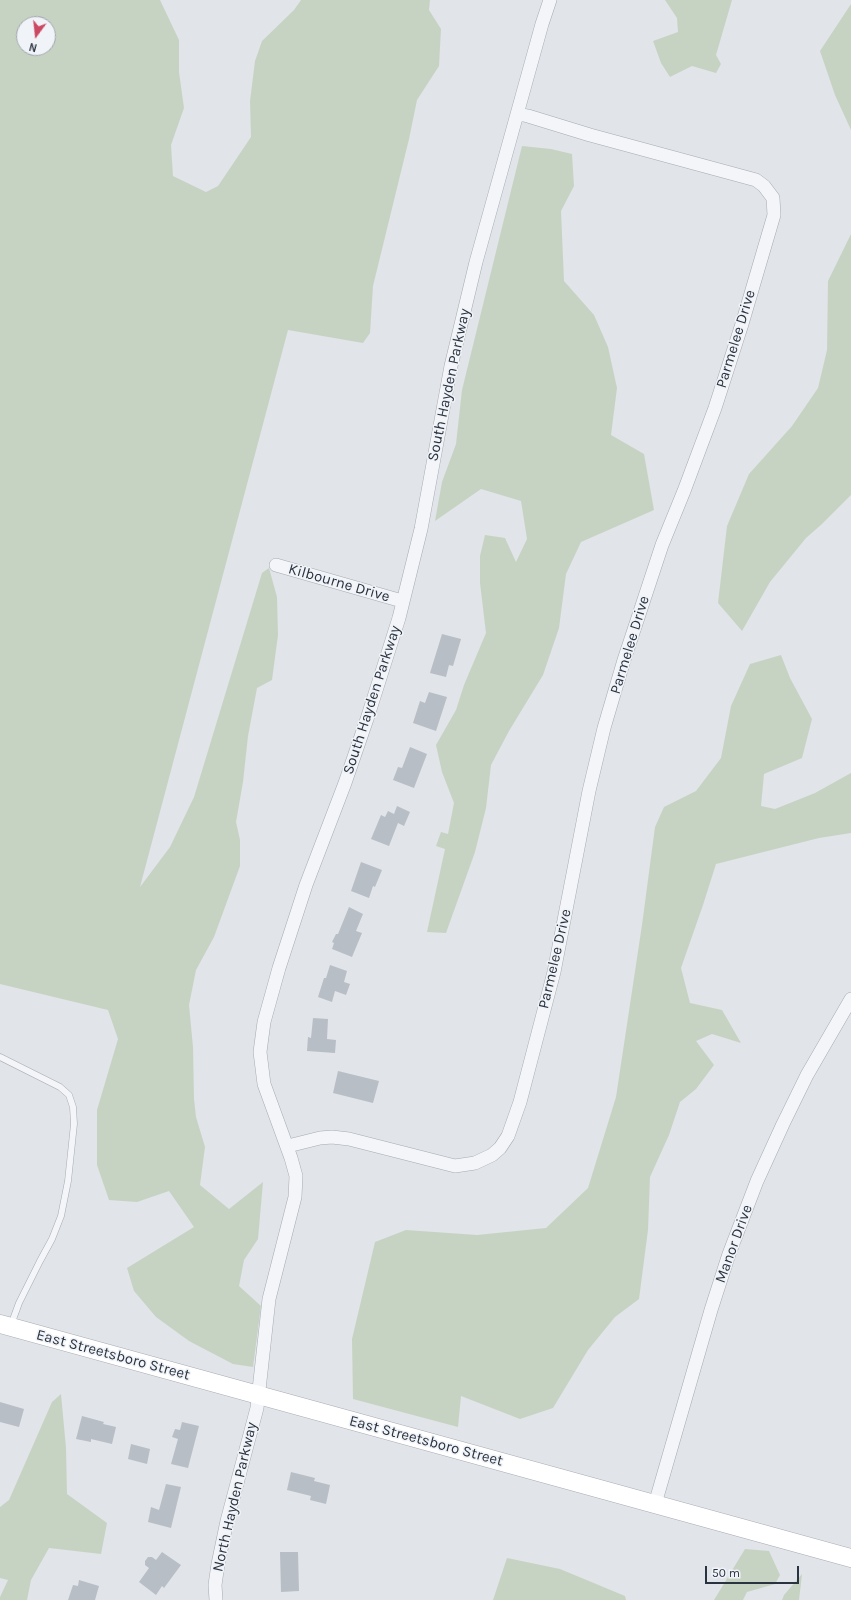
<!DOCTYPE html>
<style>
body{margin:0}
#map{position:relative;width:851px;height:1600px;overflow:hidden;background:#e1e4e9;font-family:Karla,sans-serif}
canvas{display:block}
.north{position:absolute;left:16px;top:16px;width:40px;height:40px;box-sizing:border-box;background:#f0f3f7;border:1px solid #a1a6ae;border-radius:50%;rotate:195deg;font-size:11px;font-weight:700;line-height:16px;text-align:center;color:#2a3340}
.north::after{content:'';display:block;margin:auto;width:14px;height:18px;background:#cb4963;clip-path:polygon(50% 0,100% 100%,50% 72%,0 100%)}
.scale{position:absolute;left:705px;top:1566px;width:94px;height:18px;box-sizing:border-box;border:2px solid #2a3340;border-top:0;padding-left:5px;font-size:12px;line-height:14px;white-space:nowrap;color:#2a3340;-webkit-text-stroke:3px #f0f3f7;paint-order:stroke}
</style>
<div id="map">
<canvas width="851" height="1600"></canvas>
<div class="north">N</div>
<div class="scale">50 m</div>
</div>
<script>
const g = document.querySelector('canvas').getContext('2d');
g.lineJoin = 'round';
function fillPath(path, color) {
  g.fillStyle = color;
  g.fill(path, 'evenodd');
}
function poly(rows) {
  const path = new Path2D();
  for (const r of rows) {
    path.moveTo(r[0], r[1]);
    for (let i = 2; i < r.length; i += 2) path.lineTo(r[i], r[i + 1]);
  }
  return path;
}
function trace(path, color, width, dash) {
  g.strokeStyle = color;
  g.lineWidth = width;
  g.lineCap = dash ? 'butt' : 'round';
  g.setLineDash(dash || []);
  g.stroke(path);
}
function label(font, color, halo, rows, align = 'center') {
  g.font = font + ' Karla,sans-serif';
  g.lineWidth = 3;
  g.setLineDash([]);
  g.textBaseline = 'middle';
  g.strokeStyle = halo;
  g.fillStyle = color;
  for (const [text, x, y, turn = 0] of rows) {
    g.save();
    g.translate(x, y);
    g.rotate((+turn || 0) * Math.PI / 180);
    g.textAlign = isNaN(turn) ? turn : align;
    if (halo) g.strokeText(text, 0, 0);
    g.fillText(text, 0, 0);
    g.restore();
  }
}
const green = poly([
 [0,0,160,0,179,40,179,72,184,108,171,145,173,176,206,192,218,186,251,137,250,101,255,61,262,41,294,10,301,0,430,0,429,10,441,29,439,66,417,100,409,139,373,286,370,333,363,343,288,330,140,887,170,847,194,797,262,573,269,568,277,597,278,635,272,680,257,688,248,736,243,782,236,822,240,840,240,866,214,937,196,970,189,1005,193,1047,194,1099,196,1117,205,1147,200,1185,229,1209,263,1182,258,1239,244,1260,239,1286,261,1306,253,1367,233,1364,189,1341,156,1317,134,1291,127,1268,194,1227,169,1191,137,1202,109,1200,97,1165,97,1110,118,1039,108,1010,0,984],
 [24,24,48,24,48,48,24,48],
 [665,0,732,0,716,55,721,64,716,73,692,66,670,77,661,63,653,41,678,32,677,18],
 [851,4,851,130,835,95,820,51],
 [522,146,551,149,572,154,574,186,561,211,564,281,594,315,608,347,617,388,611,435,644,454,654,510,581,542,566,574,559,628,543,675,509,731,491,765,486,808,475,852,446,933,427,932,445,849,436,846,441,832,448,834,454,803,442,772,436,745,456,710,464,685,486,633,480,583,480,556,485,535,505,538,516,562,527,539,521,501,481,489,435,521,442,482,456,444,462,390],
 [851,234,851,495,822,524,806,538,770,582,742,631,718,603,727,526,749,474,792,426,818,388,827,350,828,281],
 [781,655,790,678,812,719,802,758,764,774,761,806,775,809,815,793,851,773,851,833,819,838,716,864,703,905,681,968,690,1003,722,1010,741,1043,712,1034,696,1041,714,1065,696,1089,680,1102,669,1135,650,1177,648,1230,639,1299,615,1317,588,1350,553,1408,520,1419,461,1396,458,1427,353,1399,352,1339,375,1242,406,1230,477,1235,546,1228,588,1188,616,1097,642,925,655,827,664,807,696,791,721,758,731,706,750,664],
 [61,1394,66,1448,67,1494,107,1523,101,1554,49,1548,31,1580,27,1600,0,1600,0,1597,8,1580,0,1578,0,1507,9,1500,52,1402],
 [745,1549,769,1551,780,1575,775,1584,747,1592,743,1600,714,1600],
 [507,1558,560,1569,625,1596,626,1600,493,1600],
 [802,1574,799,1600,782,1600,784,1595]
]);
const building = poly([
 [442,634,461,639,453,666,449,665,446,677,430,673],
 [429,692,447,697,436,731,413,723,420,701,425,703],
 [410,747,427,754,414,788,393,780,398,767,402,768],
 [397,806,410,812,404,826,398,823,389,846,371,839,381,815,385,817,388,811,394,814],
 [361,862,382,870,375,887,373,886,369,898,351,891],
 [349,907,363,914,356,931,362,933,352,957,332,949,334,943,332,942,336,934,338,934],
 [330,965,347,971,344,982,350,984,346,995,335,991,332,1002,318,997,324,978,326,978],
 [313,1018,328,1019,327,1039,336,1040,335,1053,307,1051,308,1037,311,1038],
 [338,1071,379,1081,373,1103,333,1093],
 [0,1402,24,1409,19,1427,0,1422],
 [82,1416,104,1422,103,1424,116,1427,112,1444,91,1439,91,1442,76,1439],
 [182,1422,199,1426,188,1468,171,1464,178,1439,172,1437,175,1429,180,1430],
 [131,1444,150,1449,147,1464,128,1459],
 [291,1472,315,1478,314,1481,330,1485,326,1504,310,1500,311,1496,287,1490],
 [166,1484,181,1487,171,1528,148,1522,151,1507,159,1510],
 [162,1552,181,1565,164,1588,162,1586,156,1595,139,1582,149,1568,145,1565,145,1561,148,1557,152,1557,156,1560],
 [280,1552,298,1552,299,1591,281,1592],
 [79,1580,99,1586,95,1600,68,1600,73,1585,78,1586]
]);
const service = poly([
 [0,1057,60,1087,69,1095,73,1107,74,1124,68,1181,61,1216,52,1239,40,1261,19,1303,11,1325]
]);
const minor = poly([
 [276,565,402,601],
 [288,1146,320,1138,332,1137,349,1139,455,1166,475,1163,492,1155,500,1148,508,1136,520,1102,554,972,589,791,604,728,624,660,662,545,684,491,715,408,742,324,774,215,773,198,764,186,756,180,590,135,528,116,518,114],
 [655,1504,711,1310,729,1254,757,1181,783,1124,807,1075,851,999],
 [216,1600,215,1585,218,1564,227,1521,257,1408,269,1299,295,1197,296,1176,291,1158,264,1084,260,1052,264,1022,279,968,306,885,345,783,367,719,399,618,421,529,451,366,476,262,542,24,550,0]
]);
const secondary = poly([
 [0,1324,851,1558]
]);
const streetNames = [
 ["Parmelee Drive",736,339,-73],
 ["South Hayden Parkway",449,385,-78],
 ["Kilbourne Drive",339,583,16],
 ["Parmelee Drive",630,645,-73],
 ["South Hayden Parkway",372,700,-72],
 ["Parmelee Drive",555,959,-77],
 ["Manor Drive",734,1244,-70],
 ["East Streetsboro Street",113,1355,15],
 ["East Streetsboro Street",426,1441,15],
 ["North Hayden Parkway",235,1497,-77]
];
fillPath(green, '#c7d3c2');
fillPath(building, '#b8bec6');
trace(service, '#a6abb3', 7);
trace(minor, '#a6abb3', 14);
trace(secondary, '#a6abb3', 19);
trace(service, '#f3f5f8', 6);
trace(minor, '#f3f5f8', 13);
trace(secondary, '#fff', 18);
label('15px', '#2a3340', '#f0f3f7', streetNames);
</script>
